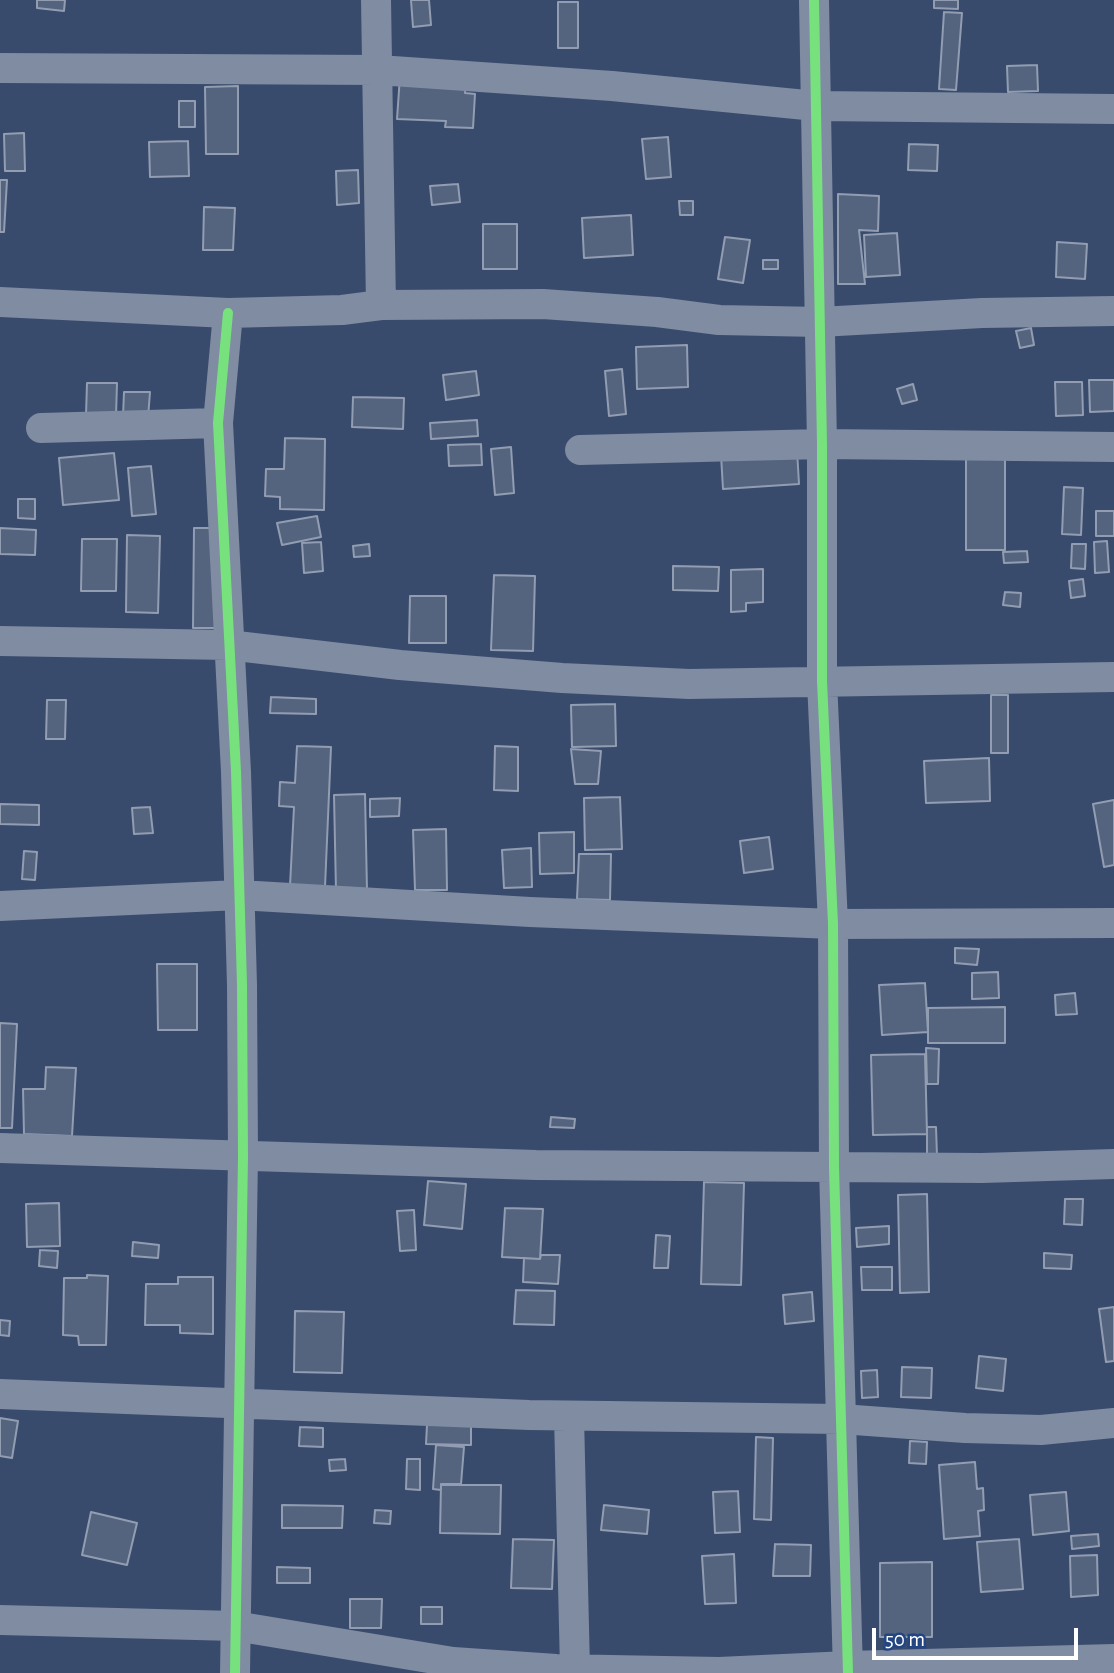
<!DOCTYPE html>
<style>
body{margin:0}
#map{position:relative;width:1114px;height:1673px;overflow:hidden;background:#394b6c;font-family:"Alegreya Sans",sans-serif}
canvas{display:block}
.scale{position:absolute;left:872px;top:1628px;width:206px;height:32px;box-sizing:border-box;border:4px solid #fff;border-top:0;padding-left:9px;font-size:21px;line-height:24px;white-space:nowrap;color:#fff;-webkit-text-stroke:5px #234582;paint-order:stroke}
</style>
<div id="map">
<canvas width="1114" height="1673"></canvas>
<div class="scale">50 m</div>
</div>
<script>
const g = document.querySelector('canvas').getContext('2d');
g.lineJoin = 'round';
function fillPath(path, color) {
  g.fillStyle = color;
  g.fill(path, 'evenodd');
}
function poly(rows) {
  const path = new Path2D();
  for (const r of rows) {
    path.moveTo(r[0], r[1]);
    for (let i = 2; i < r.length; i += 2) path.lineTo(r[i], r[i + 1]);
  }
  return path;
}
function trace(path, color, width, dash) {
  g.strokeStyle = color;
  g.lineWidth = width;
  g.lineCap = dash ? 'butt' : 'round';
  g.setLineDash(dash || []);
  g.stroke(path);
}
const building = poly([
 [37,0,65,0,64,11,37,8,37,0],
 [411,0,429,0,431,25,413,27,411,0],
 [934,0,958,0,958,9,934,8,934,0],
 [558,2,578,2,578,48,558,48,558,2],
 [944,12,962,13,956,90,939,89,944,12],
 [1037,65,1038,91,1008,92,1007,66,1037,65],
 [400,76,466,80,465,93,475,94,473,128,445,127,446,121,397,119,400,76],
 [238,86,238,154,206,154,205,87,238,86],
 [179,101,195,101,195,127,179,127,179,101],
 [24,133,25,171,5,171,4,134,24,133],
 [668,137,671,177,646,179,642,139,668,137],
 [188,141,189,176,150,177,149,142,188,141],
 [909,144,938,145,937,171,908,170,909,144],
 [358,170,359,203,337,205,336,171,358,170],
 [0,180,7,180,4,232,0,232,0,180],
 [458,184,460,202,432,205,430,186,458,184],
 [838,194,879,196,878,231,859,230,865,284,838,284,838,194],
 [679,201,693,201,693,215,680,215,679,201],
 [204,207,235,208,233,250,203,250,204,207],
 [631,215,633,255,584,258,582,218,631,215],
 [483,224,517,224,517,269,483,269,483,224],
 [897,233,900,275,866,277,864,235,897,233],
 [725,237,750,240,743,283,718,279,725,237],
 [1057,242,1087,244,1085,279,1056,277,1057,242],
 [763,260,778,260,778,269,763,269,763,260],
 [1031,328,1034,345,1020,348,1016,331,1031,328],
 [687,345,688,387,637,389,636,347,687,345],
 [622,369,626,414,609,416,605,371,622,369],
 [476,371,479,395,446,400,443,375,476,371],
 [1089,380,1114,380,1114,411,1090,412,1089,380],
 [1055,382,1082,382,1083,415,1056,416,1055,382],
 [87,383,117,383,116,416,86,415,87,383],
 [913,384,917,400,902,404,897,389,913,384],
 [124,392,150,392,148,418,123,417,124,392],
 [353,397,404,398,403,429,352,427,353,397],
 [477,420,478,436,431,439,430,423,477,420],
 [285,438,325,439,324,510,280,509,280,497,265,496,266,469,284,469,285,438],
 [481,444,482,465,449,466,448,445,481,444],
 [511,447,514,493,495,495,491,449,511,447],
 [797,450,799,484,723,489,721,455,797,450],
 [966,450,1005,450,1005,550,966,550,966,450],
 [114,453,119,500,63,505,59,458,114,453],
 [151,466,156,514,132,516,128,468,151,466],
 [1064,487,1083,488,1081,535,1062,534,1064,487],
 [18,499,35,499,35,519,18,518,18,499],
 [1096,511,1114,511,1114,536,1096,536,1096,511],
 [317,516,321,537,282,545,277,523,317,516],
 [0,528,36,530,35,555,0,554,0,528],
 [194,528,222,528,220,628,193,628,194,528],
 [127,535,160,536,158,613,126,612,127,535],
 [82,539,117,539,116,591,81,591,82,539],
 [1107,541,1109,572,1095,573,1094,542,1107,541],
 [321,542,323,571,304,573,302,543,321,542],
 [369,544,370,556,354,557,353,546,369,544],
 [1072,544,1086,544,1085,569,1071,568,1072,544],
 [1027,551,1028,562,1004,563,1003,552,1027,551],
 [673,566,719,567,718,591,673,590,673,566],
 [763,569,763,602,746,603,746,611,731,612,731,570,763,569],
 [494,575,535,576,533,651,491,650,494,575],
 [1083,579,1085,596,1071,598,1069,581,1083,579],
 [1005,592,1021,593,1020,607,1003,605,1005,592],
 [410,596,446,596,446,643,409,643,410,596],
 [991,695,1008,695,1008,753,991,753,991,695],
 [271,697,316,699,316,714,270,713,271,697],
 [47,700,66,700,65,739,46,739,47,700],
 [615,704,616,746,572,747,571,705,615,704],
 [297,746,331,747,325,887,290,886,294,807,279,806,280,782,295,783,297,746],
 [495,746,518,747,518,791,494,790,495,746],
 [571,749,601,751,598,784,575,784,571,749],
 [989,758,990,801,926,803,924,761,989,758],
 [365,794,367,891,336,891,334,795,365,794],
 [620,797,622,849,585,850,584,798,620,797],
 [400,798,399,816,370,817,370,799,400,798],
 [1114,800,1114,865,1104,867,1093,804,1114,800],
 [0,804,39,805,39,825,0,824,0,804],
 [150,807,153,833,134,834,132,808,150,807],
 [446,829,447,890,415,890,413,830,446,829],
 [574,832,574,873,540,874,539,833,574,832],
 [769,837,773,869,744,873,740,841,769,837],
 [531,848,532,887,504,888,502,850,531,848],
 [24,851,37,852,35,880,22,879,24,851],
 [579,854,611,854,610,900,577,899,579,854],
 [955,948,979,949,977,965,955,963,955,948],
 [157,964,197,964,197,1030,158,1030,157,964],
 [998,972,999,998,972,999,972,973,998,972],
 [925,983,928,1032,882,1035,879,985,925,983],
 [1075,993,1077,1014,1056,1015,1055,995,1075,993],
 [1005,1007,1005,1043,928,1043,928,1008,1005,1007],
 [0,1023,17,1024,12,1128,0,1128,0,1023],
 [926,1048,939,1049,938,1084,927,1084,926,1048],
 [925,1054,927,1134,873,1135,871,1055,925,1054],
 [46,1067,76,1068,72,1136,24,1134,23,1089,45,1089,46,1067],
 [551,1117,575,1119,574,1128,550,1127,551,1117],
 [927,1127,936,1127,937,1156,927,1156,927,1127],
 [428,1181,466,1184,462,1229,424,1225,428,1181],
 [704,1182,744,1183,741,1285,701,1284,704,1182],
 [927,1194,929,1292,900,1293,898,1195,927,1194],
 [1065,1199,1083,1199,1082,1225,1064,1224,1065,1199],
 [59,1203,60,1246,27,1247,26,1204,59,1203],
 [505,1208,543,1209,540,1259,502,1257,505,1208],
 [414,1210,416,1250,400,1251,397,1211,414,1210],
 [889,1226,889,1244,857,1247,856,1228,889,1226],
 [656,1235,670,1236,668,1268,654,1268,656,1235],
 [133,1242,159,1245,158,1258,132,1256,133,1242],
 [40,1250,58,1251,57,1268,39,1266,40,1250],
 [1044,1253,1072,1255,1071,1269,1044,1268,1044,1253],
 [541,1255,560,1255,558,1284,523,1282,524,1258,540,1259,541,1255],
 [861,1267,892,1267,892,1290,862,1290,861,1267],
 [87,1275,108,1276,106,1345,79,1345,78,1336,63,1335,64,1278,87,1278,87,1275],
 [178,1277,213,1277,213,1334,180,1333,180,1325,145,1325,146,1284,178,1284,178,1277],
 [516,1290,555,1291,554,1325,514,1324,516,1290],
 [812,1292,814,1321,785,1324,783,1295,812,1292],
 [1114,1307,1114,1361,1106,1362,1099,1309,1114,1307],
 [295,1311,344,1312,342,1373,294,1372,295,1311],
 [0,1320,10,1321,9,1336,0,1335,0,1320],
 [979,1356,1006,1359,1003,1391,976,1388,979,1356],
 [902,1367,932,1368,931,1398,901,1397,902,1367],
 [877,1370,878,1397,862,1398,861,1371,877,1370],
 [0,1418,18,1421,12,1458,0,1456,0,1418],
 [427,1425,471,1425,471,1445,426,1444,427,1425],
 [300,1427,323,1428,323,1447,299,1446,300,1427],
 [756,1437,773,1438,771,1520,754,1519,756,1437],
 [910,1441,927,1442,926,1464,909,1463,910,1441],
 [436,1445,464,1447,461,1484,441,1484,441,1490,433,1489,436,1445],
 [345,1459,346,1470,330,1471,329,1460,345,1459],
 [407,1459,420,1459,420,1490,406,1489,407,1459],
 [975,1462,977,1489,983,1488,984,1510,978,1511,980,1536,944,1539,939,1465,975,1462],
 [441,1485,501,1485,500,1534,440,1533,441,1485],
 [738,1491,740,1532,715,1533,713,1492,738,1491],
 [1066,1492,1069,1531,1033,1535,1030,1495,1066,1492],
 [282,1505,343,1506,342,1528,282,1528,282,1505],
 [604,1505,649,1510,647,1534,601,1530,604,1505],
 [375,1510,391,1511,390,1524,374,1523,375,1510],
 [91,1512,137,1523,127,1565,82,1555,91,1512],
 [1098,1534,1099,1546,1072,1549,1071,1536,1098,1534],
 [513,1539,554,1540,552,1589,511,1588,513,1539],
 [1019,1539,1023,1589,981,1592,977,1542,1019,1539],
 [775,1544,811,1545,810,1576,773,1576,775,1544],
 [734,1554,736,1603,705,1604,702,1556,734,1554],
 [1097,1555,1098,1595,1071,1597,1070,1556,1097,1555],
 [932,1562,932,1637,880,1637,880,1563,932,1562],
 [277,1567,310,1568,310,1583,277,1583,277,1567],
 [350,1599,382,1599,381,1628,350,1628,350,1599],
 [421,1607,442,1607,442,1624,421,1624,421,1607]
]);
const minor = poly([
 [376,0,381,305],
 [814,0,822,444,822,681,833,924,834,1167,848,1673],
 [0,68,378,70,612,86,816,106,1114,109],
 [0,302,228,313,342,310,381,305,543,304,657,312,719,320,820,322,982,313,1114,311],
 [228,313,218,423,236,772,242,985,243,1156,235,1673],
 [41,428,218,423],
 [580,450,822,444,1114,447],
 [0,641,228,645,400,665,562,678,689,684,1114,677],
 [0,906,239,895,530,912,833,924,1114,923],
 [0,1148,536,1165,982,1168,1114,1164],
 [0,1394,529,1415,841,1419,965,1428,1041,1430,1114,1423],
 [569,1416,575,1669],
 [0,1620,235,1626,453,1662,556,1669,719,1672,848,1666,1114,1659]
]);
const cycleway = poly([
 [814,0,822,444,822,681,833,924,834,1167,848,1673],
 [228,313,218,423,236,772,242,985,243,1156,235,1673]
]);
fillPath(building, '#54637e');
trace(building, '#929db1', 2);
trace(minor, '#7f8ca2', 30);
trace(cycleway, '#77e17e', 10);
</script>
